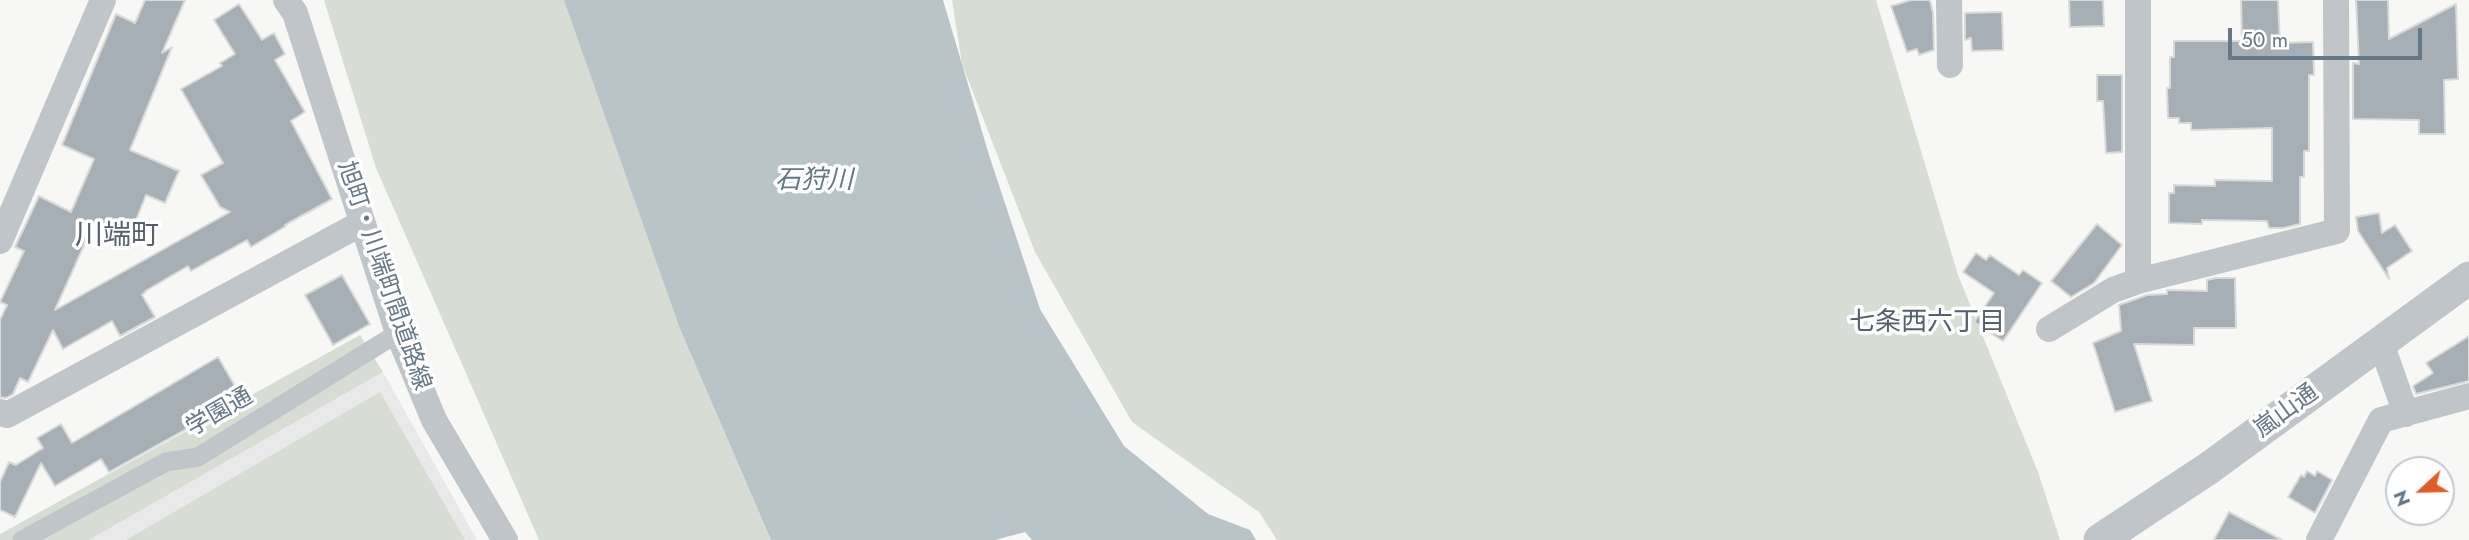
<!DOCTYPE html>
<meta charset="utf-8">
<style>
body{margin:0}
#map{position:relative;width:2469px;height:540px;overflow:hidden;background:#f7f8f5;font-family:Jost,sans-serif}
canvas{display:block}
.north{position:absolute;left:2385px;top:456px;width:70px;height:70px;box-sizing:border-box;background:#fff;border:2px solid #c2c9cf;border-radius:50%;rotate:248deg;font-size:19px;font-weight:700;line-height:28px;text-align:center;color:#667786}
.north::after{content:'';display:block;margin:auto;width:24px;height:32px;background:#e35b29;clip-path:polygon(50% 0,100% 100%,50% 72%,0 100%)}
.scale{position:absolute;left:2228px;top:28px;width:194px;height:32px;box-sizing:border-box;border:4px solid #667786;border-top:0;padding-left:9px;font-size:21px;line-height:24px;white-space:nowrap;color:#667786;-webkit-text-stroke:5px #fff;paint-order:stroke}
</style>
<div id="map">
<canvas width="2469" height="540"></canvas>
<div class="north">N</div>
<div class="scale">50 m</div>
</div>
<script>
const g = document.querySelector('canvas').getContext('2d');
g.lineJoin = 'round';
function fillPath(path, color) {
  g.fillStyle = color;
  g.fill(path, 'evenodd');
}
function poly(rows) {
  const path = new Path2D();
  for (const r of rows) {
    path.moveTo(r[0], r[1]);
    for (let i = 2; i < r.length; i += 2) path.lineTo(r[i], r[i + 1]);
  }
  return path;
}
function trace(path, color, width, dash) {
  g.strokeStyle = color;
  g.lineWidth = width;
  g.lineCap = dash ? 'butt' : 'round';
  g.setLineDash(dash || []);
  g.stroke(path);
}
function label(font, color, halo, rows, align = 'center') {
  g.font = font + ' Jost,"Noto Sans JP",sans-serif';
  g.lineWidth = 7;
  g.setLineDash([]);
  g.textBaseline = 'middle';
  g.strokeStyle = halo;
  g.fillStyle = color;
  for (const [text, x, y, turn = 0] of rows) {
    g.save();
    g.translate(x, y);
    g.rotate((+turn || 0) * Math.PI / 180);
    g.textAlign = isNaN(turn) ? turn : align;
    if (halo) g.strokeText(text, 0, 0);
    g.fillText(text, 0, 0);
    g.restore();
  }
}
const built = poly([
 [383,372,477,540,89,540]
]);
const green = poly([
 [324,0,567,0,680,329,771,540,539,540,376,168],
 [952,0,1876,0,1958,275,2038,472,2060,540,1277,540,1259,512,1132,422,1035,252,962,64],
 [360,335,383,372,89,540,0,540,0,534],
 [380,392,465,540,126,540]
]);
const water = poly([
 [564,0,943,0,989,155,1040,309,1124,446,1208,514,1250,530,1256,540,1032,540,1025,532,995,540,771,540,680,329]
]);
const building = poly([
 [145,0,185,0,162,53,172,47,130,150,179,171,165,203,146,195,129,238,94,223,55,310,230,212,220,207,201,175,223,163,181,89,222,66,220,63,235,54,214,20,239,4,262,40,274,33,285,54,275,60,305,112,291,121,332,199,285,225,286,226,251,247,247,240,191,271,188,266,147,290,142,295,155,317,120,336,112,321,63,349,53,330,28,382,20,378,13,394,6,398,0,397,0,320,7,305,0,302,24,251,15,247,39,196,71,212,94,159,62,145,116,14,135,23,145,0],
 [1911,0,1930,0,1933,13,1934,50,1919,55,1917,49,1907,52,1891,6,1911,0],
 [2069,0,2103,0,2104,26,2070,27,2069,0],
 [2241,0,2278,0,2280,43,2313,42,2314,75,2309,75,2309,151,2304,151,2304,177,2300,177,2300,224,2283,228,2269,228,2267,221,2202,220,2202,224,2169,223,2169,193,2174,193,2174,185,2215,186,2215,180,2272,181,2272,128,2191,130,2191,123,2179,123,2179,118,2168,118,2167,88,2170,88,2170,57,2174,57,2174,41,2242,41,2241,0],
 [2356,0,2388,0,2389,39,2456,4,2458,79,2444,80,2445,134,2419,134,2419,120,2353,119,2353,63,2359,64,2356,0],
 [2002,12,2003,50,1972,51,1971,38,1965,40,1965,13,2002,12],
 [2097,75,2122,75,2122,152,2106,153,2103,101,2097,101,2097,75],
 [2379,213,2382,233,2395,225,2412,251,2387,268,2389,279,2358,231,2356,217,2379,213],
 [2097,224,2122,245,2094,283,2071,297,2051,281,2097,224],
 [1976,253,1986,260,1990,255,2019,275,2023,270,2042,283,2003,341,1974,322,1994,293,1963,272,1976,253],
 [342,275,370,324,333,345,305,295,342,275],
 [2216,278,2235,278,2236,328,2194,328,2194,345,2134,344,2152,401,2115,412,2093,343,2121,331,2119,305,2147,295,2167,294,2167,290,2207,291,2207,280,2216,278],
 [2469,336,2469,381,2416,394,2413,386,2433,373,2426,363,2469,336],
 [218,357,242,398,109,472,101,459,55,486,41,463,15,517,0,510,0,482,9,462,16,465,43,448,37,438,61,424,72,443,218,357],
 [2307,471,2315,476,2317,471,2332,480,2315,513,2288,497,2301,475,2304,477,2307,471],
 [2229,512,2282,540,2214,540,2229,512]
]);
const pedestrian = poly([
 [22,540,166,462,198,457,398,333]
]);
const minor = poly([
 [286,0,295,13,398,333,434,420,505,540],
 [1949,0,1950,65],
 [2138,0,2138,281],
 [0,241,103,0],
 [2049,329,2113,290,2138,281,2337,231,2336,0],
 [2381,343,2406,414],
 [0,412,7,415,362,223],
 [2319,540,2381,420,2469,396]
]);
const tertiary = poly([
 [2100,540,2209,468,2469,278]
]);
const streetNames = [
 ["旭町・川端町間道路線",383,276,71],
 ["嵐山通",2287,412,-36],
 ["学園通",220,413,-30]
];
const waterNames = [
 ["石狩川",814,182]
];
const neighbourhoodNames = [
 ["七条西六丁目",1927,324]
];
const quarterNames = [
 ["川端町",117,237]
];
fillPath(built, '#e8e9e8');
fillPath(green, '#d7dcd4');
fillPath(water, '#b9c4c9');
fillPath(building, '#a6afb6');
trace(building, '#d9d9d7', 2);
trace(pedestrian, '#c0c5c9', 19);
trace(minor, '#c0c5c9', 26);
trace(tertiary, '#c0c5c9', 33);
label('24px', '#667786', '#fff', streetNames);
label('italic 26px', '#637882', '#fff', waterNames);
label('26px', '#54606b', '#fff', neighbourhoodNames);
label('28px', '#54606b', '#fff', quarterNames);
</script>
